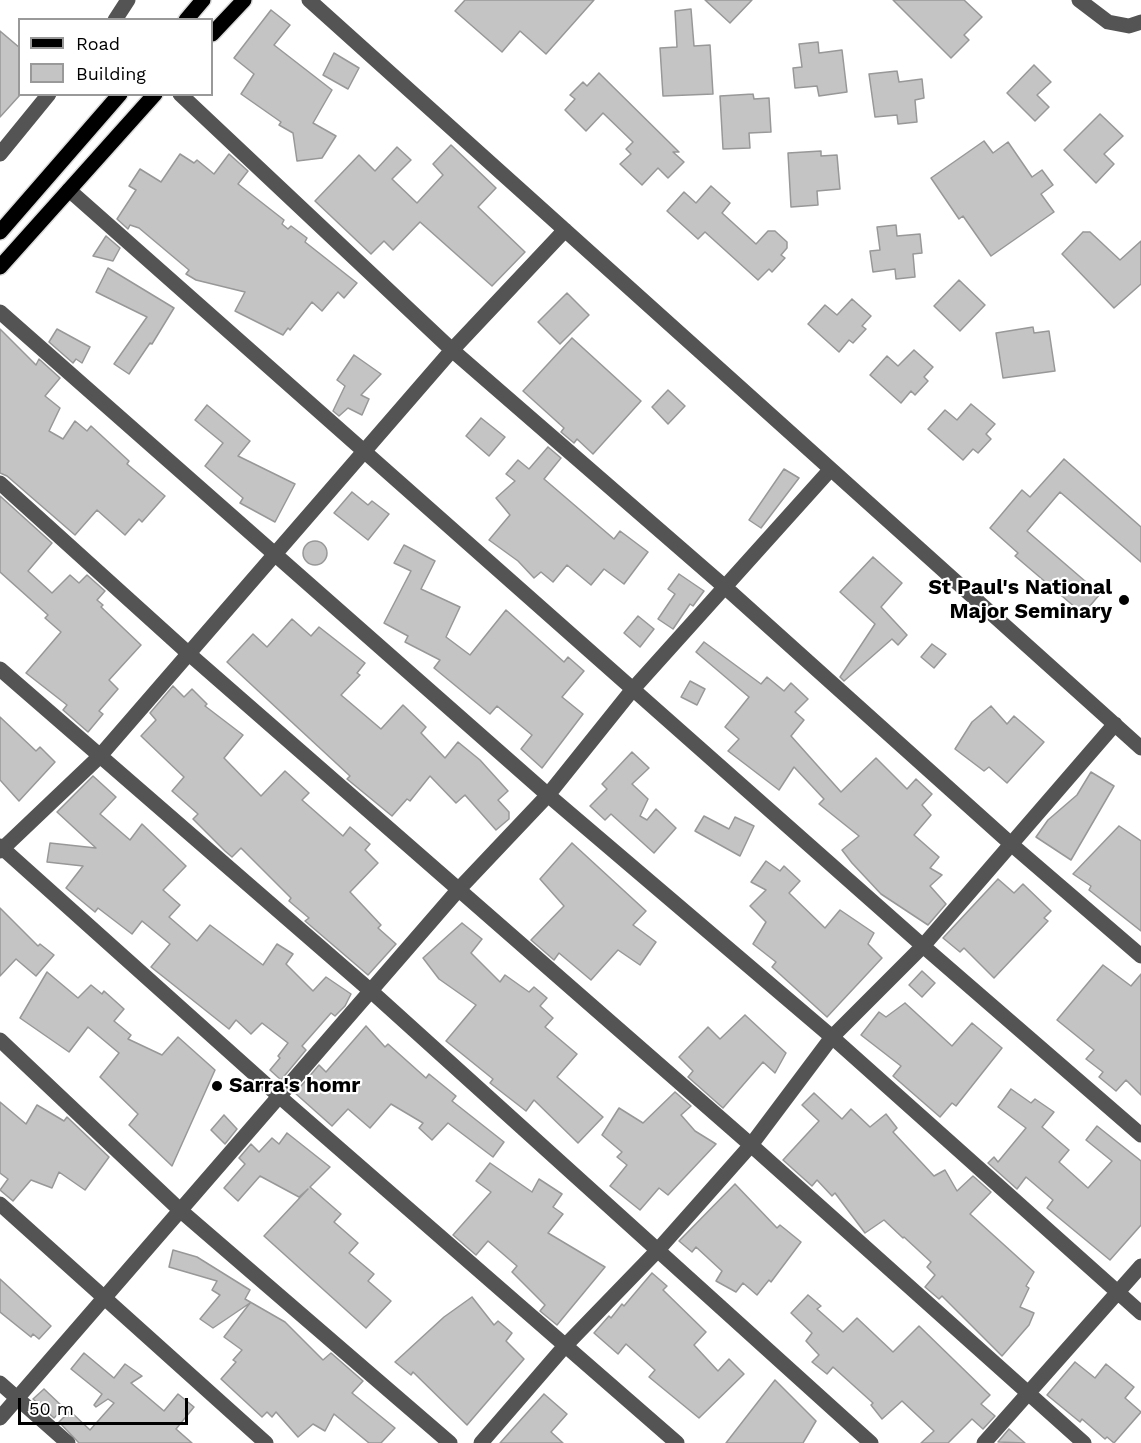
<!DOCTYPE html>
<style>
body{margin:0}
#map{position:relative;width:1141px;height:1443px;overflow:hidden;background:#fff;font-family:"Work Sans",sans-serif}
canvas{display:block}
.legend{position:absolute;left:18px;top:18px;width:195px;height:78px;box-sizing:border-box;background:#fff;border:2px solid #999;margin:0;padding:8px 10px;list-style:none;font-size:18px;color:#000}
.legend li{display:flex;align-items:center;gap:12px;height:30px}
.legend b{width:30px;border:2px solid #999}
.scale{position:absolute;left:18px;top:1398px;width:170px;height:27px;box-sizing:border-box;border:3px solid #000;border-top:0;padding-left:8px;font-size:18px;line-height:21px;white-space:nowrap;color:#000;-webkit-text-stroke:4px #fff;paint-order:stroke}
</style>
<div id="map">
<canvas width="1141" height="1443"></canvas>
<ul class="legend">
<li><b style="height:8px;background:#000"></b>Road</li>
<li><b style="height:16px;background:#c4c4c4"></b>Building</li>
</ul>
<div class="scale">50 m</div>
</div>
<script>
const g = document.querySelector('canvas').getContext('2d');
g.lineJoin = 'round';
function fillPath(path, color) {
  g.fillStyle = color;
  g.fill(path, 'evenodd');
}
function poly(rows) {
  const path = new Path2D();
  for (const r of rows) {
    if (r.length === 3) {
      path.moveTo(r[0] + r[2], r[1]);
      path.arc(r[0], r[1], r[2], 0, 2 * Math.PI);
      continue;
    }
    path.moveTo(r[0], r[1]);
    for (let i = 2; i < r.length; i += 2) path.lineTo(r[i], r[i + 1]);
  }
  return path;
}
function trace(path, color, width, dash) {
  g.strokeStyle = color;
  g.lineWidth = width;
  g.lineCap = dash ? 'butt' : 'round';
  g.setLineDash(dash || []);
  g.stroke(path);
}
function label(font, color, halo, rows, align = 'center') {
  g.font = font + ' "Work Sans",sans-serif';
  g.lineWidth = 4.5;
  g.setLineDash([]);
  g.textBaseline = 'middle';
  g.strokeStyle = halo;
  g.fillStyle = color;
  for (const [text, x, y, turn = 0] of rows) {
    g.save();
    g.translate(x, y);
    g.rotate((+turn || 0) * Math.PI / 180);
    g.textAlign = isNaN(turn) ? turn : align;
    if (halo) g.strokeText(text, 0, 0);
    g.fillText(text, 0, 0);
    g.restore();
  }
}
const building = poly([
 [465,0,594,0,546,54,520,31,502,52,455,11,465,0],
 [705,0,752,0,730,23,705,0],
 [893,0,964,0,982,17,964,35,969,40,951,58,893,0],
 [691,9,694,46,710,45,713,94,663,96,660,48,677,47,675,11,691,9],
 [271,10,290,25,274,45,332,90,313,123,336,136,322,158,297,161,293,133,279,125,281,122,241,94,254,74,234,58,271,10],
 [0,31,20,48,20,95,0,117,0,31],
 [818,42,819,53,842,50,847,92,819,96,817,86,795,88,793,68,802,67,799,44,818,42],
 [334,53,359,68,348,89,323,75,334,53],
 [1034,65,1051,82,1037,95,1049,107,1035,121,1007,93,1034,65],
 [897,71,899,82,922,79,924,98,915,100,917,122,898,124,897,115,875,117,869,74,897,71],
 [599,73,679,152,673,152,684,162,668,178,658,168,642,185,620,164,631,154,626,149,633,142,603,113,586,131,565,110,575,99,570,95,583,82,587,86,599,73],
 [753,94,754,99,769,98,771,132,749,133,750,148,723,149,720,96,753,94],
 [1100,114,1123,136,1104,154,1114,164,1096,183,1064,150,1100,114],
 [984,141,993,153,1008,142,1032,177,1042,170,1053,185,1041,194,1054,212,991,256,963,216,959,219,931,178,984,141],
 [451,145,496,188,478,207,525,252,492,286,420,222,393,250,384,241,371,254,315,201,359,155,375,171,397,147,411,160,392,179,417,203,443,175,433,164,451,145],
 [821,151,821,156,837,155,840,189,817,191,818,205,791,207,788,153,821,151],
 [180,154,194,163,197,160,214,174,229,154,248,171,238,184,284,220,282,224,288,229,291,226,307,238,305,242,357,283,344,298,338,292,322,311,312,302,290,330,288,328,283,335,235,311,245,292,196,280,186,274,189,270,139,228,130,225,128,229,117,219,136,190,129,186,140,169,161,182,180,154],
 [711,186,730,203,722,213,756,244,768,231,775,231,787,242,787,248,781,255,785,258,772,272,769,269,758,280,705,232,698,239,667,211,684,192,696,203,711,186],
 [896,225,897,236,920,234,922,253,913,254,915,277,896,279,895,269,873,272,870,251,880,250,877,227,896,225],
 [1083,232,1090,232,1120,260,1141,241,1141,284,1114,308,1062,254,1083,232],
 [106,236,120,248,113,261,93,256,106,236],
 [108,268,174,308,152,344,150,343,129,374,114,364,147,317,96,292,108,268],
 [959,280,985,305,960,331,934,306,959,280],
 [567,293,589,315,560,344,538,322,567,293],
 [852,299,871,316,862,326,866,329,853,343,849,340,839,352,808,324,825,305,837,315,852,299],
 [1033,327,1034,333,1049,331,1055,371,1003,378,996,333,1033,327],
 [0,329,36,365,39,359,60,378,45,396,60,408,49,431,63,439,75,421,87,431,91,426,129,461,127,464,165,496,142,522,139,519,125,535,97,510,75,535,7,476,0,473,0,329],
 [57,329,90,347,82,363,76,359,73,363,49,342,57,329],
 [572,338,641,401,593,454,577,439,574,443,561,432,564,428,523,391,572,338],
 [914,350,933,367,924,377,928,381,915,395,911,391,901,403,870,375,887,356,898,366,914,350],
 [354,355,381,374,361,395,369,399,362,415,348,408,339,416,333,411,345,386,337,380,354,355],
 [668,390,685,406,668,424,652,407,668,390],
 [971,404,995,424,986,434,991,439,978,453,973,449,963,460,928,429,945,410,957,420,971,404],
 [207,405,250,441,238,456,295,484,275,522,240,503,243,498,205,466,223,443,195,420,207,405],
 [481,418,505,437,489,456,466,436,481,418],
 [548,447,561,458,544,479,614,539,620,531,648,552,624,584,604,569,591,585,567,565,553,582,541,572,534,578,518,561,489,540,510,515,496,498,515,481,506,474,518,460,529,469,548,447],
 [1064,459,1141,527,1141,562,1060,492,1027,531,1100,594,1083,614,1015,556,1018,553,990,528,1022,490,1030,497,1064,459],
 [784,469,799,478,761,528,749,520,784,469],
 [352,492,368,505,372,501,389,514,368,540,334,513,352,492],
 [0,496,52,543,28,571,52,593,70,575,79,583,87,575,105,591,97,600,103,605,101,607,141,645,109,680,118,689,99,711,103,714,88,732,63,710,67,705,26,673,61,632,45,618,48,615,0,572,0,496],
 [315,553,12],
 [404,545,435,561,421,589,460,607,446,637,470,655,506,610,564,662,568,657,584,671,562,697,583,714,542,768,521,749,532,735,497,706,490,714,434,668,440,660,405,642,408,636,384,623,411,571,394,563,404,545],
 [873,557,902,583,881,607,907,635,898,645,892,639,844,681,840,677,875,624,840,592,873,557],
 [679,574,704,591,693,606,690,604,673,629,658,619,675,594,668,589,679,574],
 [638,616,654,629,640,647,624,633,638,616],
 [292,619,311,636,319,627,365,663,357,673,360,675,341,695,381,729,403,705,426,727,421,733,445,758,458,742,480,760,508,791,498,800,509,812,509,819,496,830,465,795,456,803,430,776,410,801,407,799,392,816,347,779,350,776,227,662,253,634,267,647,292,619],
 [704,642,761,684,767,677,784,691,791,683,808,699,795,712,804,720,791,736,841,792,876,758,907,789,916,779,932,794,922,805,931,815,914,835,939,857,930,868,942,875,930,886,946,904,928,925,881,894,852,863,842,850,859,836,819,804,824,799,794,767,779,790,728,751,739,739,725,727,749,697,696,652,704,642],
 [932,644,946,654,934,668,921,657,932,644],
 [690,681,705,689,697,705,681,697,690,681],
 [173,686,184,697,192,689,207,704,205,706,243,735,224,758,261,796,285,771,309,793,302,800,343,836,350,827,370,844,365,850,378,863,350,892,381,925,378,928,396,944,368,975,305,921,309,918,289,901,291,898,241,848,232,857,225,851,193,819,198,814,172,791,184,777,141,736,156,720,150,713,173,686],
 [991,706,1007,724,1014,716,1044,742,1007,783,989,767,984,771,955,749,972,722,991,706],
 [0,717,36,751,40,747,55,762,19,801,0,780,0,717],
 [632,752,649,768,632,784,648,799,640,816,647,820,656,809,676,828,654,853,611,814,605,820,590,806,607,789,602,784,632,752],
 [1091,772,1114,786,1071,860,1036,837,1048,820,1077,795,1091,772],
 [93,776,116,797,100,814,130,840,142,824,186,866,163,890,180,905,169,917,197,941,210,925,263,965,277,944,293,954,286,964,313,991,326,977,351,994,345,1006,335,1016,331,1013,302,1046,306,1050,281,1080,270,1070,280,1058,278,1056,288,1043,262,1023,251,1034,236,1020,229,1029,151,967,170,944,142,921,132,934,98,908,95,912,66,888,83,866,47,862,50,843,96,848,57,812,93,776],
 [704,816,729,829,735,817,754,826,740,856,695,831,704,816],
 [1119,826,1141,841,1141,931,1089,890,1091,886,1073,874,1119,826],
 [572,843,646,911,633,925,656,942,640,965,618,950,591,980,559,953,554,960,531,940,564,906,540,879,572,843],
 [766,861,780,871,784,866,800,881,789,893,825,928,840,910,874,933,868,944,882,958,827,1017,772,967,776,962,753,944,766,922,750,906,766,890,751,882,766,861],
 [998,879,1014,893,1023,884,1051,911,1044,918,1048,921,994,978,964,948,960,952,943,938,998,879],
 [0,908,38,946,40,944,54,955,36,976,16,959,0,976,0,908],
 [462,923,482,939,471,953,500,982,505,975,529,992,534,987,547,998,540,1006,553,1018,545,1027,577,1054,557,1077,603,1117,578,1143,534,1100,526,1111,490,1083,493,1079,446,1041,476,1005,439,979,423,958,462,923],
 [1103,965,1131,986,1141,974,1141,1095,1126,1080,1116,1091,1099,1077,1103,1072,1086,1059,1094,1050,1057,1020,1103,965],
 [922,971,935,983,922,997,909,985,922,971],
 [47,972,78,998,91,985,102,994,104,991,124,1009,114,1021,131,1035,128,1039,162,1055,178,1037,215,1070,172,1166,129,1125,138,1114,100,1077,119,1053,88,1027,69,1052,20,1018,47,972],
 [905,1003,952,1046,972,1023,1002,1048,956,1106,952,1103,940,1117,893,1076,901,1066,861,1035,879,1012,886,1017,905,1003],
 [745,1015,786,1053,775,1073,763,1062,723,1108,688,1077,693,1071,679,1057,708,1027,720,1039,745,1015],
 [366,1026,385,1047,388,1044,426,1078,429,1074,456,1096,452,1101,504,1142,493,1157,448,1123,432,1140,419,1128,423,1123,391,1104,370,1128,348,1109,332,1126,295,1093,319,1065,326,1072,366,1026],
 [1011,1089,1031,1103,1035,1099,1054,1112,1042,1127,1069,1150,1059,1162,1088,1188,1112,1161,1086,1140,1097,1126,1141,1161,1141,1225,1110,1260,1047,1208,1053,1200,1026,1177,1017,1189,988,1163,994,1157,998,1162,1026,1128,998,1107,1011,1089],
 [675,1092,691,1106,681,1115,695,1131,716,1144,668,1195,659,1188,640,1210,610,1186,627,1165,617,1157,622,1152,602,1135,619,1108,643,1123,675,1092],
 [814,1093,842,1119,851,1109,870,1127,886,1114,897,1128,893,1132,934,1176,945,1170,957,1191,973,1176,991,1192,970,1214,1034,1272,1026,1286,1029,1288,1020,1307,1034,1313,1029,1325,1002,1356,942,1296,939,1299,925,1287,935,1275,927,1267,931,1262,904,1237,903,1238,884,1220,865,1233,835,1193,832,1196,817,1180,812,1186,783,1160,819,1121,802,1105,814,1093],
 [0,1102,26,1124,37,1105,64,1121,67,1117,109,1157,85,1190,59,1172,52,1188,31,1180,13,1201,0,1190,8,1179,0,1173,0,1102],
 [224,1115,237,1129,225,1144,211,1130,224,1115],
 [287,1133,330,1167,310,1187,341,1214,334,1222,358,1243,349,1253,374,1274,368,1281,391,1301,366,1328,264,1236,308,1189,299,1197,260,1176,238,1201,224,1188,245,1164,239,1158,251,1144,259,1152,272,1138,279,1144,287,1133],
 [490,1163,532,1192,539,1179,562,1194,553,1207,563,1214,548,1233,605,1267,557,1325,540,1311,545,1305,512,1272,517,1266,488,1241,476,1255,453,1235,491,1192,476,1181,490,1163],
 [735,1184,777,1228,780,1225,801,1242,771,1282,769,1280,757,1295,743,1283,736,1292,716,1281,722,1271,696,1247,692,1252,679,1241,735,1184],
 [173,1250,197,1257,250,1290,245,1299,285,1322,323,1360,331,1353,363,1381,352,1393,395,1428,381,1443,369,1443,334,1414,325,1431,313,1424,298,1437,276,1412,272,1417,267,1412,262,1417,221,1379,236,1362,233,1360,242,1350,224,1337,250,1303,213,1328,200,1319,220,1295,212,1290,217,1281,169,1267,173,1250],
 [652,1273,667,1286,663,1290,706,1332,694,1345,718,1371,729,1359,744,1374,699,1418,649,1377,655,1370,626,1344,618,1354,594,1333,609,1316,611,1318,622,1304,624,1306,652,1273],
 [0,1279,51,1326,39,1339,33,1334,31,1337,0,1312,0,1279],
 [808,1295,821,1306,817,1309,843,1332,857,1318,893,1352,919,1326,990,1395,981,1404,995,1416,983,1429,972,1419,948,1443,921,1443,934,1431,902,1401,882,1419,871,1405,873,1403,833,1367,827,1374,812,1362,819,1355,806,1341,812,1333,791,1313,808,1295],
 [472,1297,494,1325,498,1321,512,1333,506,1341,524,1359,467,1425,413,1372,411,1375,395,1362,444,1317,472,1297],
 [84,1353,114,1378,125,1364,142,1376,131,1383,164,1411,178,1394,194,1407,176,1429,192,1443,79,1443,59,1422,70,1411,90,1430,114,1403,108,1399,96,1407,94,1405,102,1394,71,1369,84,1353],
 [1075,1362,1095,1378,1106,1364,1134,1387,1125,1398,1141,1412,1114,1443,1107,1437,1105,1439,1082,1419,1080,1422,1047,1395,1075,1362],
 [775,1380,816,1421,803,1443,726,1443,775,1380],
 [44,1389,64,1408,54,1418,33,1399,44,1389],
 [544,1394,567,1414,551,1432,563,1443,500,1443,544,1394],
 [1009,1429,1025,1443,998,1442,1009,1429]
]);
const minor = poly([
 [309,0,1141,748],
 [1079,0,1108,22,1129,26,1141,22],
 [115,20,128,0],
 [180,94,452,350,726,588,1011,844,1141,956],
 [0,154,49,94],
 [69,190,923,946,1141,1135],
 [0,312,548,795,832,1037,1141,1313],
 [0,483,188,653,751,1145,1084,1443],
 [0,669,372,992,871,1443],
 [0,846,280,1097,677,1443],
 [0,851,99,757,452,350,565,230],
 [0,1040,181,1211,450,1443],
 [0,1204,266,1443],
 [0,1383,68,1443],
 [0,1418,459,889,548,795,633,689,830,470],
 [481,1443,564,1347,657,1251,751,1145,832,1037,923,946,1115,724],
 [984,1443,1141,1266]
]);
const major = poly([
 [186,20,203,0],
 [212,34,244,0],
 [0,232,120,94],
 [0,267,155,94]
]);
const markers = [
 [1124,600,6,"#000"],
 [217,1086,6,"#000"]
];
const poiNames = [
 ["St Paul's National",1112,588],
 ["Major Seminary",1112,612],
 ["Sarra's homr",229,1086,"left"]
];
fillPath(building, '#c4c4c4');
trace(building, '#989898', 1.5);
trace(major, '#dbdbdb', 18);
trace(minor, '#545454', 15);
trace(major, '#000', 15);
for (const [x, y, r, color] of markers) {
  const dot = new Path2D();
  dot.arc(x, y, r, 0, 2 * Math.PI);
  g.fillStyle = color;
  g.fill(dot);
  trace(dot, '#fff', 2);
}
label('bold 21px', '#000', '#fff', poiNames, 'right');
</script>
